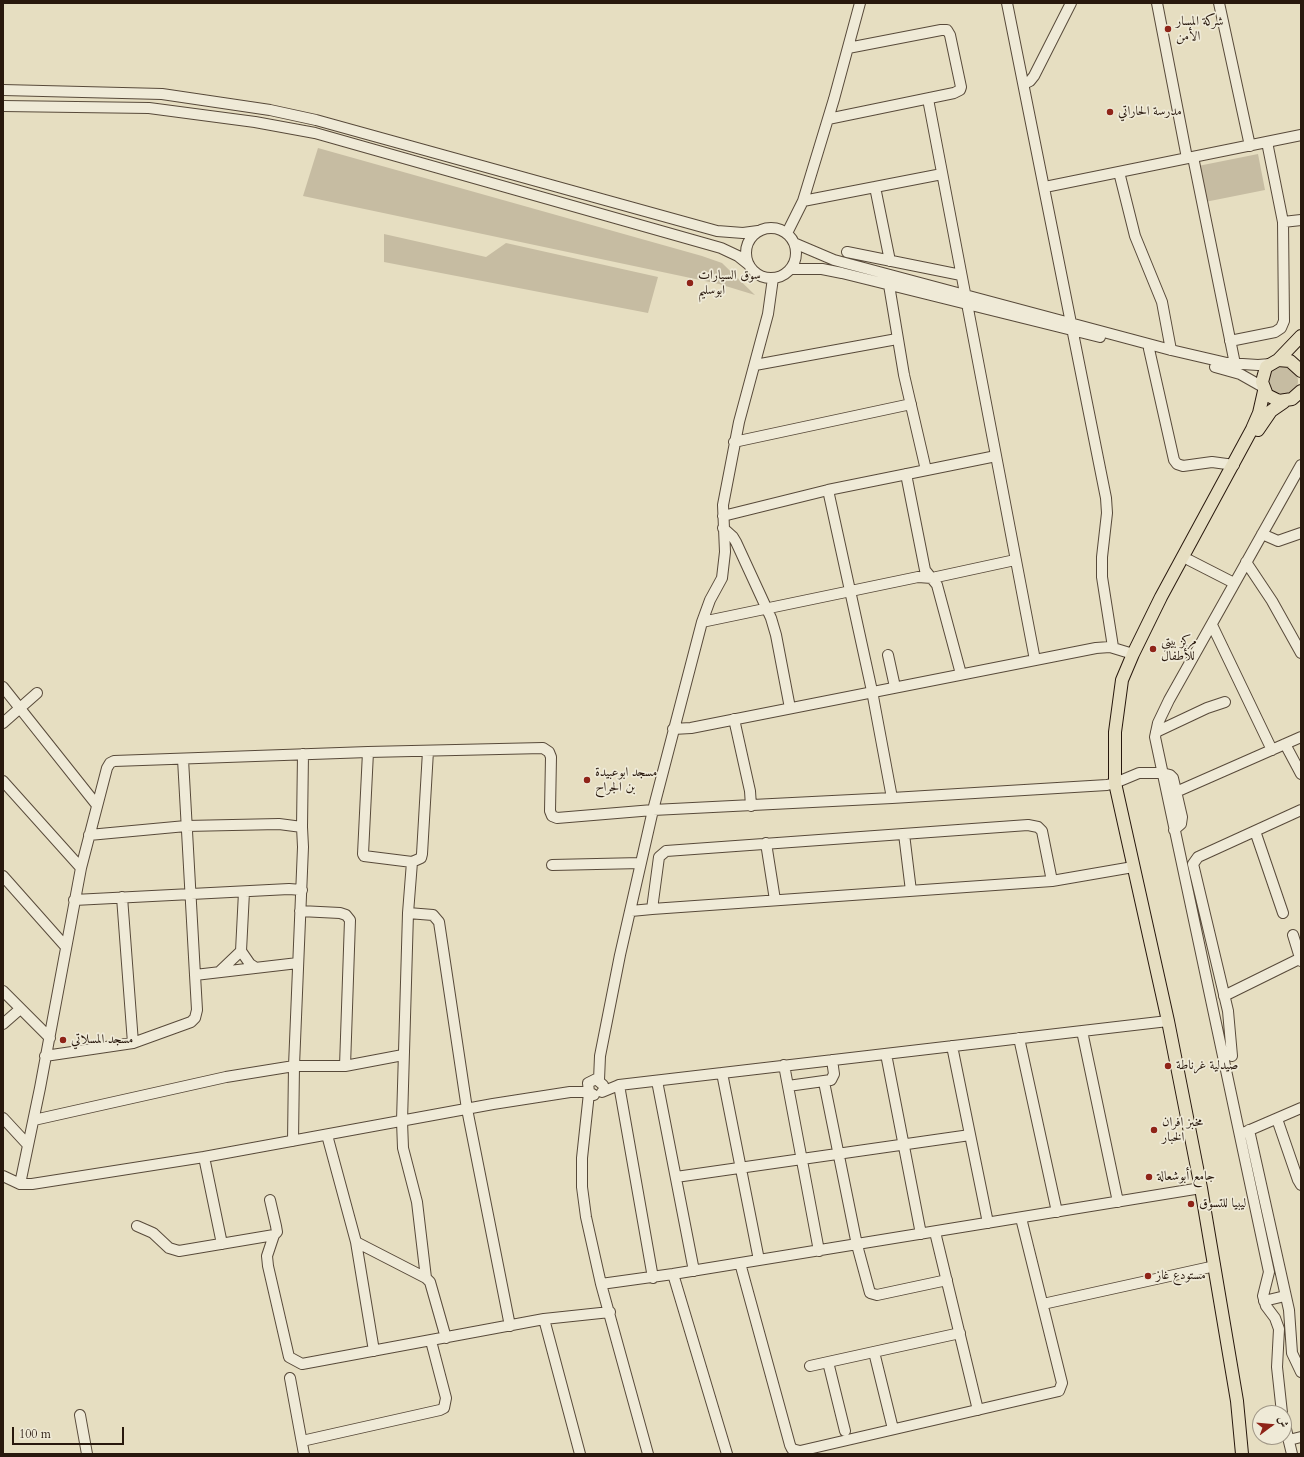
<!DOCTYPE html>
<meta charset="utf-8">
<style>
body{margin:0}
#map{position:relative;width:1304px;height:1457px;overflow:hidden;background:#e6dec1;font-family:Cardo,Amiri,serif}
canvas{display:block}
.frame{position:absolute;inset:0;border:4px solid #28180d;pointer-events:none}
.north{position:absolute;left:1252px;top:1405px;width:40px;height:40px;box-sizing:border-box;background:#efead7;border:1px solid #9f9686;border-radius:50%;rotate:74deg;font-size:11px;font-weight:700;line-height:16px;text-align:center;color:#28180d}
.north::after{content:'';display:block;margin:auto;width:14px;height:18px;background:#8f2418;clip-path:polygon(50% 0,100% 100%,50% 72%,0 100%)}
.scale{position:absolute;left:12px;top:1427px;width:112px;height:18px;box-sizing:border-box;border:2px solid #28180d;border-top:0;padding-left:5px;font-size:12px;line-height:14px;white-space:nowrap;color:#28180d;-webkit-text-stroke:3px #efead7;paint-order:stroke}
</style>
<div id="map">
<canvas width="1304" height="1457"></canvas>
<div class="frame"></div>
<div class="north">ش</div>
<div class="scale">100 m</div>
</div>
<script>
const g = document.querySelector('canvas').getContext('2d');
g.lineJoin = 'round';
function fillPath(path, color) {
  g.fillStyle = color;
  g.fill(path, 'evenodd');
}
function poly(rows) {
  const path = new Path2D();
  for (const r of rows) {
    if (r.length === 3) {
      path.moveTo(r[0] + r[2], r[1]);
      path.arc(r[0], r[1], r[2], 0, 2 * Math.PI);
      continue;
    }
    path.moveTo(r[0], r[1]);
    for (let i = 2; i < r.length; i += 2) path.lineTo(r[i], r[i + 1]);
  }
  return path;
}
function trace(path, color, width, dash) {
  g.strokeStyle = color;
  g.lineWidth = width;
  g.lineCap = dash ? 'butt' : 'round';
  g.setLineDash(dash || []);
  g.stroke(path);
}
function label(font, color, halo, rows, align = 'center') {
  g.font = font + ' Cardo,Amiri,serif';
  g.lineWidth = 3.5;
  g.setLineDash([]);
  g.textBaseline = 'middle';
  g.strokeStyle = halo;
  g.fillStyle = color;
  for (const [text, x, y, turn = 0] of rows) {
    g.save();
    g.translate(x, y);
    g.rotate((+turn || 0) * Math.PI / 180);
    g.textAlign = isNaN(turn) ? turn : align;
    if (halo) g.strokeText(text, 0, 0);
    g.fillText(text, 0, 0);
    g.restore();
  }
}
const green = poly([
 [318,148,702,256,722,263,755,295,719,284,303,196],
 [1258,154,1265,190,1205,202,1198,166],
 [384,234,486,257,506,243,658,277,648,313,384,262],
 [1283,381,15]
]);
const minor = poly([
 [1007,3,1106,498,1107,513,1102,557,1102,577,1113,647],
 [1157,3,1187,158],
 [1219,3,1250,146],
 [1024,84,1030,81,1034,76,1071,3],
 [3,90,162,94,270,110,316,120,717,231,743,233,758,231],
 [928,99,1035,660],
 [3,106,149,108,255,122,315,133,721,248,738,256,748,264],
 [828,119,954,93,960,90,961,87,950,35,947,30,941,30,848,48],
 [1193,157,1235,364],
 [1119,172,1135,236,1162,302,1171,350],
 [875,187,890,261],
 [1045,187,1301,135],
 [803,201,942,174],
 [1283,222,1301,220],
 [771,253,25],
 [787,233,803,201,834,99,860,3],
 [794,243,834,260,1171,350,1227,363,1258,365,1270,364],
 [847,252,961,275],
 [791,269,822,269,842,273,1100,337],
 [889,285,904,375,926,470],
 [1230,341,1275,332,1281,328,1284,321,1283,222,1267,142],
 [1149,349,1174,460,1177,464,1183,466,1212,462,1234,465],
 [755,365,897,339],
 [1215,367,1240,374,1263,387],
 [734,442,911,404],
 [906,474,925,570,937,585,961,674],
 [828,490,872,691,892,798],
 [723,516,828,490,996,456],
 [723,528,733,537,736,542,771,618,776,635,790,708],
 [1262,534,1278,541,1301,533],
 [1189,560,1234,583],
 [1246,562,1272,601,1301,653],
 [702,622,918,577,932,578,1015,560],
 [1212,625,1272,750],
 [888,655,895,687],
 [3,687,96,804],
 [734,719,750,791,751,806],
 [3,723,37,693],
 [673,729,691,728,1096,648,1110,647,1133,654],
 [1156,732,1207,708,1225,702],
 [1285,744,1301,774],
 [368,752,363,854,364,856,412,862,408,913,402,1121,403,1148,417,1202,426,1278],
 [3,781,81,868],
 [1176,792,1301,737],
 [302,827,303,754],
 [1255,831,1283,913],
 [904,834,911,891],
 [89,835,186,826,279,824,302,827,303,847,294,1066,293,1141],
 [766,843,775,900],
 [412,862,421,858,422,854,428,751],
 [552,865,641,863],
 [3,876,66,947],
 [1052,881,1042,831,1038,827,1028,825,666,851,659,857,652,909,1052,881,1133,867],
 [244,892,241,951,250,964,256,968],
 [122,897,133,1043],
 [74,900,289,889,302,890],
 [300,911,340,913,346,915,350,920,345,1066],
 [631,911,652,909],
 [408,913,433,915,439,922,467,1109,510,1326],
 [1293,935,1301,961],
 [219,972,241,951],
 [195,975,298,963],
 [3,991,50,1038],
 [1224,996,1301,958],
 [3,1024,19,1010],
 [1082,1031,1118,1202],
 [1019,1038,1057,1212],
 [952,1046,988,1223],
 [886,1054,921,1234],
 [45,1056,133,1043,191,1022,195,1018,197,1010,195,975,183,759],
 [1232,1056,1228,1011,1193,864,1198,857,1301,810],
 [784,1065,819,1251],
 [722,1073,759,1260],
 [599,1080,600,1056,620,955,653,810,702,622,710,600,722,578,725,552,723,505,739,422,768,314,773,278],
 [657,1081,694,1271],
 [824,1082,857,1245,870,1293,877,1295,947,1280],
 [619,1085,653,1278],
 [788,1086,831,1080,834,1074,832,1060],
 [602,1092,619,1085,1168,1021],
 [589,1093,582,1158,582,1187,586,1217,601,1284,648,1454],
 [594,1095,589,1092,588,1083,596,1079,603,1085],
 [3,1118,28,1145],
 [1277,1119,1298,1180,1301,1185],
 [34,1120,226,1077,294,1066,345,1066,403,1055],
 [1249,1130,1289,1310,1292,1353,1301,1372],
 [1243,1133,1301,1108],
 [327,1135,356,1242,374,1351],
 [204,1157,222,1244],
 [3,1176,20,1184,32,1184,204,1157,493,1104,570,1092,589,1092],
 [676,1177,970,1135],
 [20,1184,40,1088,81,868,107,768,110,763,114,761,368,752,543,748,549,752,551,757,550,811,552,816,557,818,653,810,892,798,1107,785,1115,783,1139,773,1162,773,1170,775,1173,778,1182,817,1181,824,1174,830],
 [137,1226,153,1233,169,1248,179,1251,274,1235,277,1232,276,1226,270,1200],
 [935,1232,978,1410],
 [274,1235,267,1256,268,1266,289,1357,302,1364,544,1319,610,1312],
 [356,1242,426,1278,430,1282,446,1338],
 [740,1263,790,1445,792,1449,800,1451,1059,1391,1062,1383,1021,1218],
 [673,1274,727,1454],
 [601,1284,673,1274,1201,1188],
 [1264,1301,1285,1296],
 [1043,1304,1215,1266],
 [544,1319,580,1454],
 [874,1352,893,1429],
 [828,1362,845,1431],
 [810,1366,960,1333],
 [290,1378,304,1454],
 [1282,1413,1277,1367,1279,1329,1275,1318,1266,1306,1263,1296,1269,1272,1155,737,1158,723,1169,700,1301,465],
 [80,1415,87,1454],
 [1284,1421,1292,1454],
 [1289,1440,1301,1437],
 [302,1441,440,1410,444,1408,446,1398,431,1341]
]);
const major = poly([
 [1278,360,1301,336],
 [1301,371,1290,361,1278,360,1266,367,1262,382,1267,395,1279,401,1292,399,1301,391],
 [1258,430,1271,411,1284,402],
 [1242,1454,1237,1401,1201,1188,1168,1021,1115,783,1115,732,1122,680,1133,654,1161,597,1252,429,1259,413,1264,391]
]);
const markers = [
 [1168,29,4,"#8f2418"],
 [1110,112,4,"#8f2418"],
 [690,283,4,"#8f2418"],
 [1153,649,4,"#8f2418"],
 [587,780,4,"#8f2418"],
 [63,1040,4,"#8f2418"],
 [1168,1066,4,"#8f2418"],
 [1154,1130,4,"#8f2418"],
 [1149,1177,4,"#8f2418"],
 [1191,1204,4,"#8f2418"],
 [1148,1276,4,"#8f2418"]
];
const poiNames = [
 ["شركة المسار",1176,22],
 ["الأمن",1176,37],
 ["مدرسة الحاراتي",1118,112],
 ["سوق السيارات",698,276],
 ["ابوسليم",698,291],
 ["مركز بيتي",1161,642],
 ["للأطفال",1161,657],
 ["مسجد ابوعبيدة",595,773],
 ["بن الجراح",595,788],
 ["مسجد المسلاتي",71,1040],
 ["صيدلية غرناطة",1176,1066],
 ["مخبز افران",1162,1123],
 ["الخبار",1162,1138],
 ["جامع أبوشعالة",1157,1177],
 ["ليبيا للتسوق",1199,1204],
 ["مستودع غاز",1156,1276]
];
fillPath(green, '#c6bca2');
trace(minor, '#584a3a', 12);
trace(major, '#28180d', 14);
trace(minor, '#efead7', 10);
trace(major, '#e6dec1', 12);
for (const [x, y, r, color] of markers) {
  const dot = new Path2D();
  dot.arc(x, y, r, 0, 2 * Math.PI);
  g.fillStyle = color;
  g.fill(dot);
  trace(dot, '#efead7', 1.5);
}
label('13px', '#28180d', '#efead7', poiNames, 'left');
</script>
